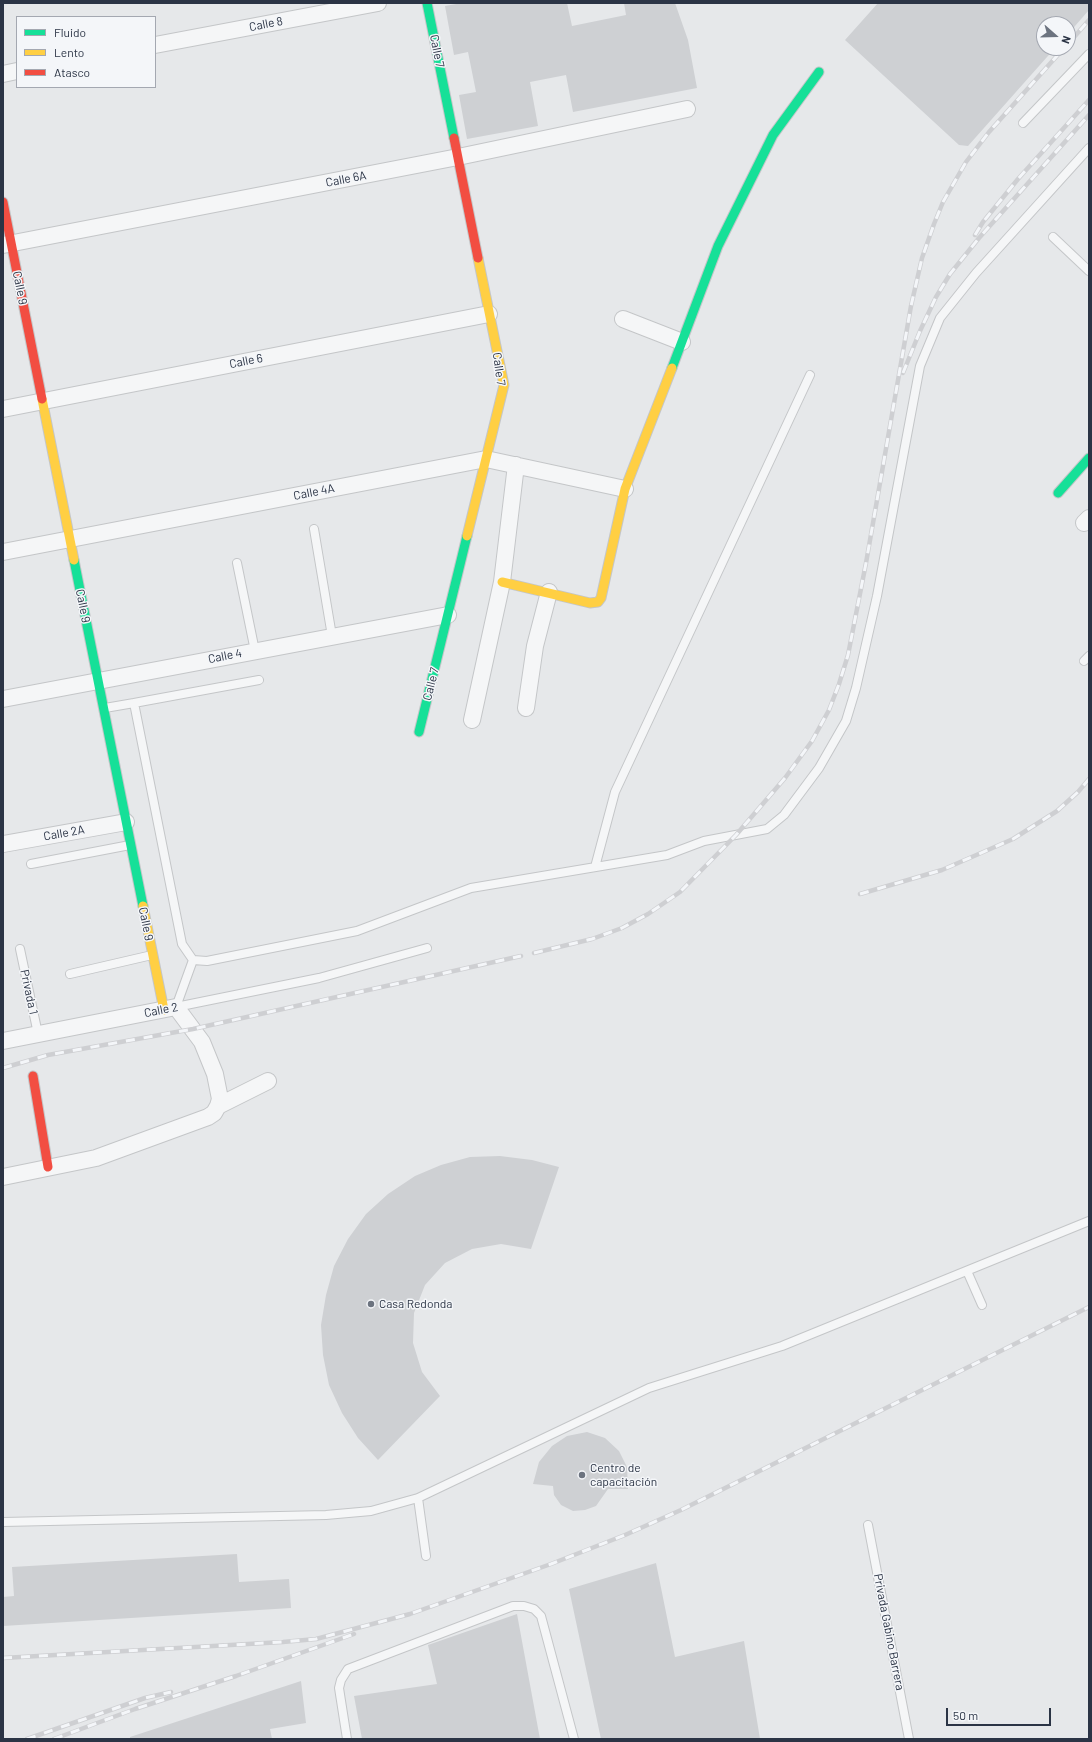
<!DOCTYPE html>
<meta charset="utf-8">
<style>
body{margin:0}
#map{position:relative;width:1092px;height:1742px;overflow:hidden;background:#e6e8ea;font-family:Barlow,sans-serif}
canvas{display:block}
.frame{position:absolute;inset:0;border:4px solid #2b3445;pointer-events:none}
.legend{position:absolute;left:16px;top:16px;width:140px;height:72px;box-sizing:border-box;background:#f4f6f9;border:1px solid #a4a8b1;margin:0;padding:5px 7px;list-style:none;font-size:12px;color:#2b3445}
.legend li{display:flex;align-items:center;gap:8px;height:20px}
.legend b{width:20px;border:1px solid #a4a8b1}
.north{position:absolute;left:1036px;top:16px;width:40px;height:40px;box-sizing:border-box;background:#f4f6f9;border:1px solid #a4a8b1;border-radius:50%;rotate:110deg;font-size:11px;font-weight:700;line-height:16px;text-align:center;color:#2b3445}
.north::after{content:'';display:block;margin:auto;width:14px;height:18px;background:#6c737f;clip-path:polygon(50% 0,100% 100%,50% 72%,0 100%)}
.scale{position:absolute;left:946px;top:1708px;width:105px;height:18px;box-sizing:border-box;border:2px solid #2b3445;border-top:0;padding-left:5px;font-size:12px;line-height:14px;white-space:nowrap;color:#2b3445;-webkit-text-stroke:3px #f4f6f9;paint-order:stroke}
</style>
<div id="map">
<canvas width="1092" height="1742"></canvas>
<div class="frame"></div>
<ul class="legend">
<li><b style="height:5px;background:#16e098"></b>Fluido</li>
<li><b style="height:5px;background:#ffcf43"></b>Lento</li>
<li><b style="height:5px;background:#f24e42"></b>Atasco</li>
</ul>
<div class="north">N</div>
<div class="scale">50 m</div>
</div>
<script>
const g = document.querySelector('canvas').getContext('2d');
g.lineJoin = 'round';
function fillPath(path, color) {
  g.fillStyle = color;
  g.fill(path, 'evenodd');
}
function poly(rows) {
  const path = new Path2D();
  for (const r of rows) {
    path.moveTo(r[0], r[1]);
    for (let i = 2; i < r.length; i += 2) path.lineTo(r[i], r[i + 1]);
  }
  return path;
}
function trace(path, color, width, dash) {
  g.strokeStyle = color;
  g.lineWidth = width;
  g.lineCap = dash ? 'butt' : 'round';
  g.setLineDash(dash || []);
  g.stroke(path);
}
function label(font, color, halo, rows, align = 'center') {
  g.font = font + ' Barlow,sans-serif';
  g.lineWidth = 3;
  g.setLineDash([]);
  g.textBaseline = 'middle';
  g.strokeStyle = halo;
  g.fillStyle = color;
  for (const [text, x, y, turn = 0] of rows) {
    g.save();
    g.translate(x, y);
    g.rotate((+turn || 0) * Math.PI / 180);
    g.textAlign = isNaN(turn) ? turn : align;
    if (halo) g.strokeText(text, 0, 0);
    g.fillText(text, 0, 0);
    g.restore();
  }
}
const building = poly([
 [462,3,567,3,572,26,626,15,624,3,675,3,688,40,697,88,573,112,566,75,530,82,538,126,467,139,459,95,476,92,468,52,454,55,445,6],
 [878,3,1089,3,1089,10,1068,34,1068,24,1044,24,1044,48,1055,48,968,146,959,145,845,40],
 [500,1156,532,1160,559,1167,531,1249,501,1244,472,1249,445,1263,425,1285,414,1313,413,1343,422,1372,440,1396,378,1460,358,1438,342,1413,329,1385,323,1355,321,1325,326,1295,334,1266,348,1239,366,1214,388,1194,415,1176,441,1165,470,1157],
 [587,1432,605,1438,619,1451,627,1467,628,1489,608,1489,596,1506,585,1510,573,1511,561,1505,554,1495,553,1486,533,1484,539,1462,552,1446,567,1436],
 [237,1554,239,1582,289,1579,291,1608,3,1626,3,1597,14,1596,12,1567],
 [656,1563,675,1657,744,1641,760,1739,601,1739,569,1589],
 [517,1614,540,1739,362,1739,354,1696,437,1684,428,1645],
 [301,1681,306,1723,270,1729,272,1739,130,1739,130,1737]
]);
const lane = poly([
 [1023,123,1089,54],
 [1053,237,1089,271],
 [314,529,332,636],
 [237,563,255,651],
 [1084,661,1089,656],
 [259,680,134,703,182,944,193,960,207,961,357,931,471,888,667,855,704,841,767,829,784,815,819,768,846,721,856,688,877,596,920,366,940,318,976,273,1089,148],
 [105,708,134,703],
 [31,864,130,845],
 [595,867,615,792,810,375],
 [20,949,38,1034],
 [70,974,152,955],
 [176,1007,319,978,427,948],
 [176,1007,193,960],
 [967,1271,982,1305],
 [418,1498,426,1556],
 [3,1522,326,1515,371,1511,418,1498,649,1388,782,1346,1089,1221],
 [868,1525,909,1739],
 [347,1739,339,1688,341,1680,348,1669,513,1606,524,1606,534,1609,541,1616,574,1739]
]);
const street = poly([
 [155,45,378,3],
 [3,74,17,71],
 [3,245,458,157,687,109],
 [623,319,682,342],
 [3,409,489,314],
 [1084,523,1089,518],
 [3,552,486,459,625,489],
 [3,699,448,615],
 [526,708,535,646,549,592],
 [472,720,502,582,516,465],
 [3,844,126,822],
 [3,1041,176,1007,202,1042,215,1074,220,1099,218,1106,214,1113,208,1117,96,1158,3,1177],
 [218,1106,268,1081]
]);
const fast = poly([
 [427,3,454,138],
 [672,368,718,246,773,135,819,72],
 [1058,493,1089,458],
 [74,560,143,906],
 [419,732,467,536]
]);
const slow = poly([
 [42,399,74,560],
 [467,536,504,385,478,258],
 [502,582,590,603,598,602,601,598,625,489,672,368],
 [143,906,164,1010]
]);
const jam = poly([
 [454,138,478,258],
 [3,202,42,399],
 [33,1076,48,1167]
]);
const rail = poly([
 [1068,44,1089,20],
 [975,235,983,222,1018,179,1089,100],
 [903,373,920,331,936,297,950,274,979,238,1089,115],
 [860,894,942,870,1013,839,1057,811,1078,792,1089,779],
 [534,953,592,939,622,928,648,914,680,892,736,835,785,778,812,741,829,710,839,684,848,655,866,563,911,306,922,258,934,224,943,202,966,162,989,132,1064,48],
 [3,1068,48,1055,193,1029,521,956],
 [3,1658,283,1642,316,1639,410,1614,551,1564,625,1535,681,1510,1089,1307],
 [27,1739,145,1698,171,1692],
 [54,1739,135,1709,236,1676,354,1634]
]);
const markers = [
 [371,1304,4,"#6c737f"],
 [582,1475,4,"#6c737f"]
];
const streetNames = [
 ["Calle 8",266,24,-11],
 ["Calle 7",437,51,79],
 ["Calle 6A",346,179,-11],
 ["Calle 9",20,288,79],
 ["Calle 6",246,361,-11],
 ["Calle 7",499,369,82],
 ["Calle 4A",314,492,-11],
 ["Calle 9",83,606,79],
 ["Calle 4",225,656,-11],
 ["Calle 7",431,684,-76],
 ["Calle 2A",64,833,-10],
 ["Calle 9",146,924,79],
 ["Privada 1",29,992,78],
 ["Calle 2",161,1010,-11],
 ["Privada Gabino Barrera",889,1632,79]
];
const poiNames = [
 ["Casa Redonda",379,1304],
 ["Centro de",590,1468],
 ["capacitación",590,1482]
];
fillPath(building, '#ced0d3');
trace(lane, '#c4c6c8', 10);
trace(street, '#c4c6c8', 18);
trace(fast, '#c4c6c8', 11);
trace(slow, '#c4c6c8', 11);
trace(jam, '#c4c6c8', 11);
trace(lane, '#f5f6f7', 8);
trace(street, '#f5f6f7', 16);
trace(fast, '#16e098', 9);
trace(slow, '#ffcf43', 9);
trace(jam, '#f24e42', 9);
trace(rail, '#cecfd2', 4.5);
trace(rail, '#f4f6f9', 3, [9]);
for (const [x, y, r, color] of markers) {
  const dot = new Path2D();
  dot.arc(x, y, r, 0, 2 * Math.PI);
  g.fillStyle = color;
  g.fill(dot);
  trace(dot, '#f4f6f9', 1.5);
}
label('12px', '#2b3445', '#f4f6f9', streetNames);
label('12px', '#2b3445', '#f4f6f9', poiNames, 'left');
</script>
